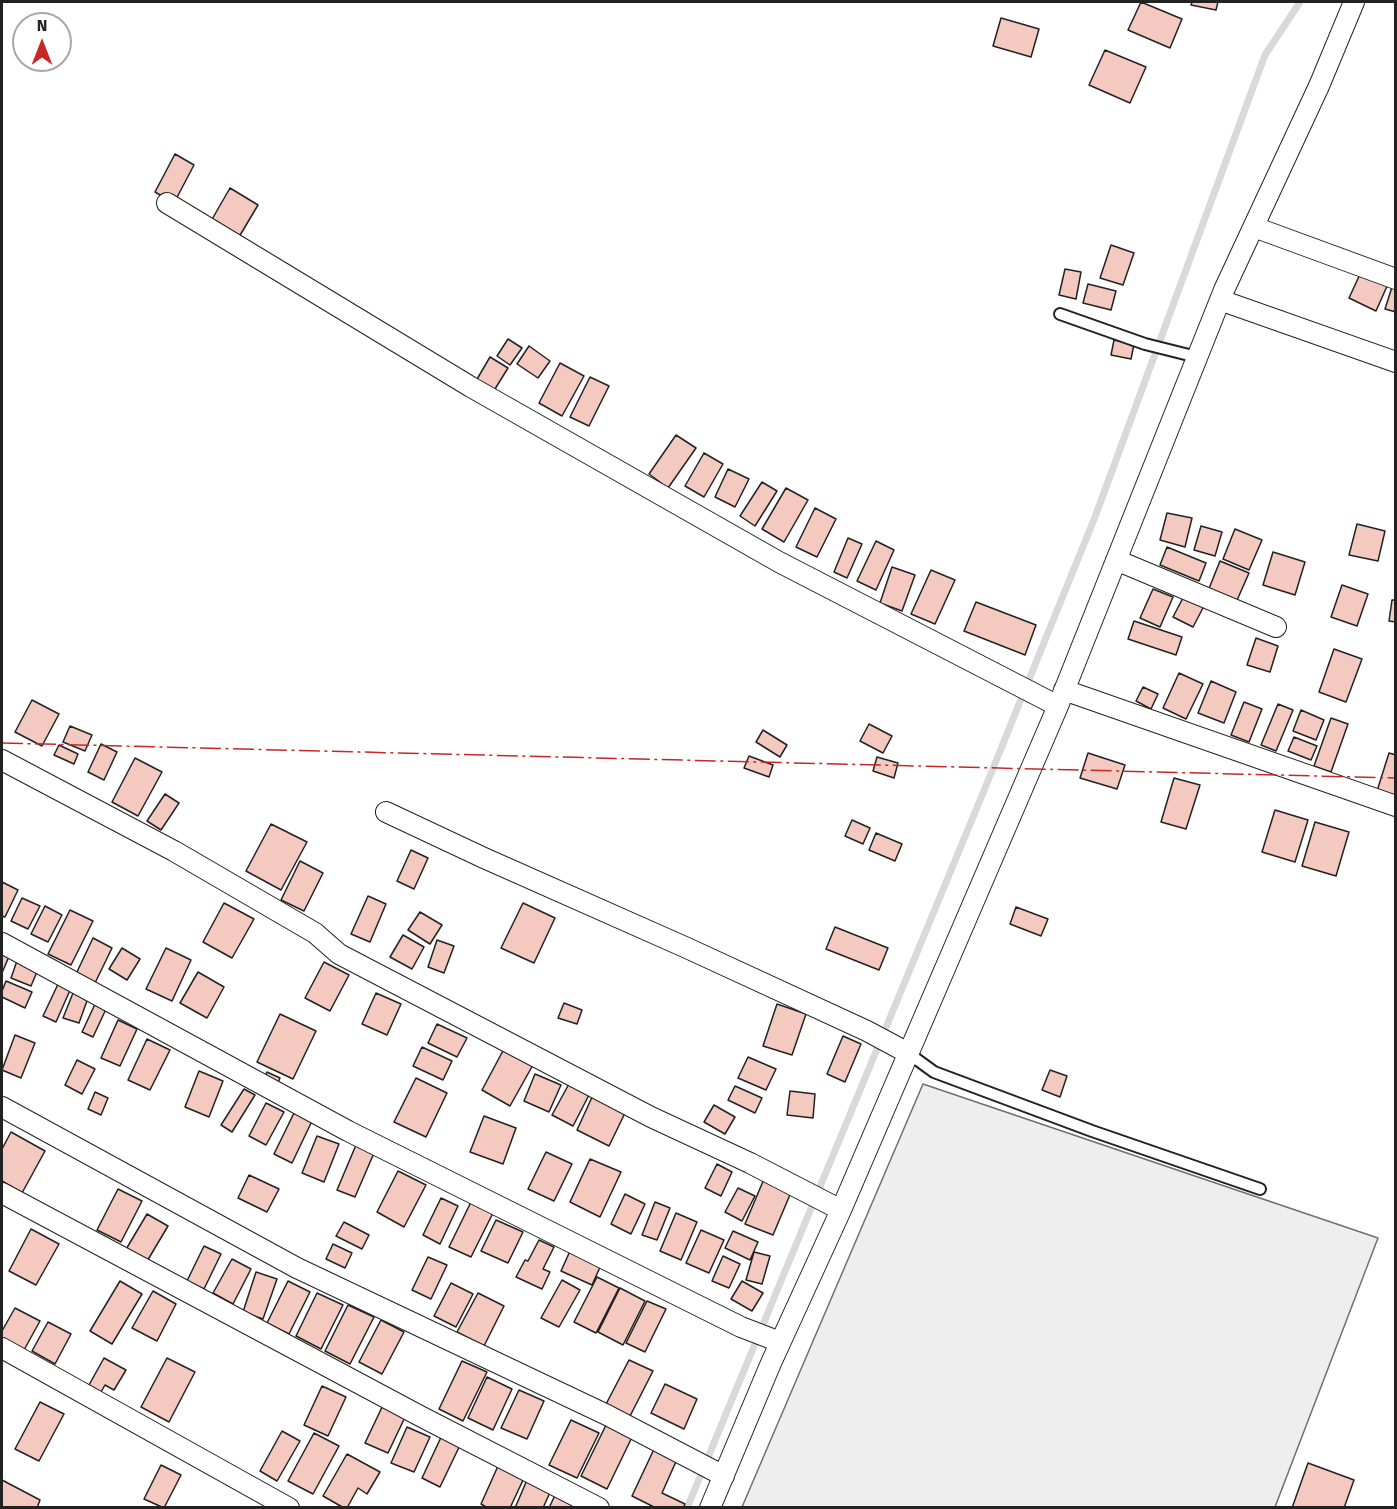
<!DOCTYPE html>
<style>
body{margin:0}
#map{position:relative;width:1397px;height:1509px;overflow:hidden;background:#fff;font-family:"Fira Sans",sans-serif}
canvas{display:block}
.frame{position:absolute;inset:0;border:3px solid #222;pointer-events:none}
.north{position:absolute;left:12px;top:12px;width:60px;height:60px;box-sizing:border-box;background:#fff;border:2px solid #a7a7a7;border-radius:50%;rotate:0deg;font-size:16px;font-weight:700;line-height:24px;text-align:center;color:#222}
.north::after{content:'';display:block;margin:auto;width:21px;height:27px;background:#c62828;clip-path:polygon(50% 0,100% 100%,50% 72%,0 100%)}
</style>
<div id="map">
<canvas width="1397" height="1509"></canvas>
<div class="frame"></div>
<div class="north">N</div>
</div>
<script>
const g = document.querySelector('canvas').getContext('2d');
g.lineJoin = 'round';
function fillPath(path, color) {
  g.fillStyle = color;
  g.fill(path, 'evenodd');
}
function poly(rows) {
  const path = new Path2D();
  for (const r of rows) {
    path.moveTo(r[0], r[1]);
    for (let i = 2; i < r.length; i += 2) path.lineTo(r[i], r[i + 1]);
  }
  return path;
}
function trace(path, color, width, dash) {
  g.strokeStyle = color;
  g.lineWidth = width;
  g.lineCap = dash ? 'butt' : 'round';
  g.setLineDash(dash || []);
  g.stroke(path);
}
const green = poly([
 [923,1084,1378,1238,1275,1507,742,1507,923,1084]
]);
const stream = poly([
 [687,1508,983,793,1095,517,1265,55,1300,2]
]);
const building = poly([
 [1141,2,1182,19,1170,48,1128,30,1141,2],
 [1192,2,1218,2,1216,10,1191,5,1192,2],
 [1001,18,1039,29,1031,57,993,46,1001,18],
 [1105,50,1146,67,1130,103,1089,85,1105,50],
 [175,154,194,165,174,203,155,192,175,154],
 [230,188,258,205,239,237,211,221,230,188],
 [1111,245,1134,253,1123,285,1100,278,1111,245],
 [1065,269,1081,272,1076,299,1059,295,1065,269],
 [1361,272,1388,284,1376,311,1349,298,1361,272],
 [1088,284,1116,291,1111,310,1083,303,1088,284],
 [1392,287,1396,289,1396,312,1385,309,1392,287],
 [508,339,522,348,510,365,497,356,508,339],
 [1114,340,1134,344,1131,359,1111,355,1114,340],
 [529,346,550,361,538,378,517,364,529,346],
 [490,357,508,368,490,397,473,386,490,357],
 [560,363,584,376,562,416,539,403,560,363],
 [590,377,609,386,589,426,570,417,590,377],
 [676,435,696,448,668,488,649,474,676,435],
 [704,453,723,464,704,497,685,486,704,453],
 [728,469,749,479,735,507,715,497,728,469],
 [762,482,777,491,755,526,740,516,762,482],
 [786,488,808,500,784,542,762,529,786,488],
 [815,508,836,519,817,557,796,547,815,508],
 [1167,513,1192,518,1185,547,1160,540,1167,513],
 [1357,524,1385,531,1378,561,1349,555,1357,524],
 [1201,526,1222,532,1215,556,1194,550,1201,526],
 [1235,529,1262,540,1249,570,1223,559,1235,529],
 [848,538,862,544,847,578,834,572,848,538],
 [876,541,894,550,876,590,857,581,876,541],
 [1167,547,1206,563,1199,581,1160,565,1167,547],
 [1273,552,1305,562,1295,595,1263,585,1273,552],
 [1220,561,1249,573,1234,607,1206,596,1220,561],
 [892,567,915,575,902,611,880,603,892,567],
 [931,570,955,580,935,624,911,614,931,570],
 [1342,585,1368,594,1357,626,1331,617,1342,585],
 [1153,589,1173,597,1160,627,1140,618,1153,589],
 [1184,596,1204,606,1193,627,1173,617,1184,596],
 [1392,600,1396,600,1396,622,1389,621,1392,600],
 [976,602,1036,625,1025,655,964,631,976,602],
 [1134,621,1182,637,1176,655,1128,639,1134,621],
 [1256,638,1278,646,1270,672,1247,665,1256,638],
 [1334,649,1362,659,1346,702,1319,692,1334,649],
 [1179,673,1203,684,1186,719,1163,708,1179,673],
 [1211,681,1236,692,1224,723,1198,713,1211,681],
 [1143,687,1158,694,1151,709,1136,701,1143,687],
 [32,700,59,714,42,746,15,732,32,700],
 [1244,702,1262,709,1249,742,1231,735,1244,702],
 [1278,704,1293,710,1276,751,1261,745,1278,704],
 [1301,710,1324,720,1316,740,1293,731,1301,710],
 [1331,718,1348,724,1331,772,1314,766,1331,718],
 [869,724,892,736,883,753,860,741,869,724],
 [70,726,92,735,85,751,63,742,70,726],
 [763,730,787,745,780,757,756,742,763,730],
 [1294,737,1317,746,1311,760,1288,751,1294,737],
 [101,744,117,752,104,780,88,772,101,744],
 [59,745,78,754,74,764,54,755,59,745],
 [1088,753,1125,765,1117,789,1080,778,1088,753],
 [1389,753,1396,755,1396,797,1377,791,1389,753],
 [749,756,773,765,769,777,744,768,749,756],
 [877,757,898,763,894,778,873,771,877,757],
 [135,758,162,772,138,816,112,802,135,758],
 [1174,778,1200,785,1186,829,1161,822,1174,778],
 [165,794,179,803,161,830,147,821,165,794],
 [1275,810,1308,820,1295,862,1262,852,1275,810],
 [852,820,870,828,863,844,845,836,852,820],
 [1315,822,1349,832,1336,876,1302,866,1315,822],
 [271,824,307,842,281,890,246,871,271,824],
 [876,833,902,844,895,861,869,850,876,833],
 [411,850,428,858,414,889,397,881,411,850],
 [300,861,323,873,304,911,281,900,300,861],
 [2,882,18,890,5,917,2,916,2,882],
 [368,896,386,904,370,942,351,934,368,896],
 [22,898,40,906,28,929,11,921,22,898],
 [224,903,254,919,232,958,203,942,224,903],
 [523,903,555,918,534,963,501,948,523,903],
 [45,906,62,915,48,942,31,934,45,906],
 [1016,907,1048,919,1041,936,1010,924,1016,907],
 [70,910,93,921,71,965,48,954,70,910],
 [420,912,442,925,430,944,408,930,420,912],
 [835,927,888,948,879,970,826,949,835,927],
 [403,935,424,947,412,969,390,957,403,935],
 [93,938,112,948,95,983,76,974,93,938],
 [437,940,454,946,444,973,428,967,437,940],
 [122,948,140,959,127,980,109,969,122,948],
 [166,948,191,960,172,1001,146,989,166,948],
 [2,950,10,954,2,973,2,950],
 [18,958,39,967,31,986,11,978,18,958],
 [324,962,349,975,330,1011,305,998,324,962],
 [198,972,224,987,207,1018,180,1003,198,972],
 [6,981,32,992,25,1008,2,997,2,991,6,981],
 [59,982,71,988,56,1022,43,1016,59,982],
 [73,993,88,998,79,1023,63,1018,73,993],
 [376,993,401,1004,387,1035,362,1024,376,993],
 [96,1002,107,1007,93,1037,82,1032,96,1002],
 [564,1003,582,1010,577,1024,558,1018,564,1003],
 [777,1004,806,1014,792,1055,763,1046,777,1004],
 [280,1014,316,1031,293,1079,257,1062,280,1014],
 [118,1020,137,1029,120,1066,101,1058,118,1020],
 [437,1024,467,1038,457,1057,428,1043,437,1024],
 [15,1035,35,1043,21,1078,2,1070,15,1035],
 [843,1036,861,1044,845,1082,827,1074,843,1036],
 [147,1039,170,1050,150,1090,128,1080,147,1039],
 [422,1047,452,1061,443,1080,413,1066,422,1047],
 [505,1047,534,1063,510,1106,482,1090,505,1047],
 [748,1057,776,1069,766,1090,738,1078,748,1057],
 [77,1060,95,1069,82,1094,65,1085,77,1060],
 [1050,1070,1067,1076,1060,1097,1042,1090,1050,1070],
 [199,1071,223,1081,209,1117,185,1107,199,1071],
 [267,1072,280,1078,276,1087,263,1080,267,1072],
 [535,1074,561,1085,549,1112,524,1101,535,1074],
 [416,1078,447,1093,426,1137,394,1122,416,1078],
 [570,1082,590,1093,573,1126,552,1115,570,1082],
 [735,1086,762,1098,755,1113,728,1100,735,1086],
 [244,1089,255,1095,232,1132,221,1125,244,1089],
 [790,1091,815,1094,813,1118,787,1115,790,1091],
 [95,1092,108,1098,101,1115,88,1109,95,1092],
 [593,1095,626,1111,609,1146,577,1130,593,1095],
 [266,1103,284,1112,266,1145,249,1136,266,1103],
 [714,1105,735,1117,725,1134,704,1122,714,1105],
 [294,1113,312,1121,292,1163,274,1154,294,1113],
 [484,1116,516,1128,503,1164,470,1152,484,1116],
 [11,1132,45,1151,22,1193,2,1181,2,1149,11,1132],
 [317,1136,339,1144,324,1182,302,1173,317,1136],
 [356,1145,374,1153,355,1197,337,1190,356,1145],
 [546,1152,572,1164,554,1201,528,1189,546,1152],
 [590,1159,621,1172,600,1217,570,1202,590,1159],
 [717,1164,732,1172,721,1196,705,1188,717,1164],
 [398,1171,426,1185,404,1227,377,1212,398,1171],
 [249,1175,279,1189,267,1212,238,1198,249,1175],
 [764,1179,792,1190,773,1235,745,1224,764,1179],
 [738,1188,755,1196,742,1221,725,1212,738,1188],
 [118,1189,142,1201,121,1242,97,1230,118,1189],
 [625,1194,645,1204,631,1234,611,1224,625,1194],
 [441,1198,458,1206,440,1244,423,1235,441,1198],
 [471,1202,493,1213,471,1257,449,1247,471,1202],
 [655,1202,670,1208,657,1240,642,1235,655,1202],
 [676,1213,697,1222,681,1260,660,1251,676,1213],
 [147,1214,168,1226,146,1263,125,1251,147,1214],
 [496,1220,523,1232,508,1263,481,1251,496,1220],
 [344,1222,369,1235,362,1249,336,1236,344,1222],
 [31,1229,59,1244,36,1285,9,1271,31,1229],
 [701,1230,724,1240,709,1273,686,1263,701,1230],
 [733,1231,758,1242,750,1260,725,1248,733,1231],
 [539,1240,554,1247,543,1269,550,1272,542,1289,516,1277,525,1260,528,1261,539,1240],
 [333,1244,352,1253,345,1268,326,1259,333,1244],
 [204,1246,221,1254,204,1289,187,1281,204,1246],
 [570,1251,601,1265,592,1285,561,1271,570,1251],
 [754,1252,770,1256,762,1284,746,1280,754,1252],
 [723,1256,740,1264,729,1288,712,1281,723,1256],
 [428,1257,447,1265,431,1299,412,1290,428,1257],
 [232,1259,251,1269,233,1304,213,1293,232,1259],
 [256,1272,277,1279,263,1319,243,1312,256,1272],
 [597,1277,619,1288,596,1333,574,1322,597,1277],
 [562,1280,580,1290,559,1327,541,1318,562,1280],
 [120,1281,142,1294,112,1344,90,1331,120,1281],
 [288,1281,310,1292,289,1334,267,1323,288,1281],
 [742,1281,763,1293,752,1311,731,1299,742,1281],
 [451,1283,473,1294,456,1327,434,1316,451,1283],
 [620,1288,645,1301,623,1345,598,1332,620,1288],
 [153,1291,176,1304,157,1341,132,1328,153,1291],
 [317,1293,343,1305,321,1349,296,1336,317,1293],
 [478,1293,504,1306,484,1346,457,1332,478,1293],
 [647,1301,666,1309,645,1352,626,1343,647,1301],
 [348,1305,374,1317,350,1364,325,1351,348,1305],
 [15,1308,40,1321,24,1350,2,1338,2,1331,15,1308],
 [381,1320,404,1332,382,1374,359,1362,381,1320],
 [48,1322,71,1334,55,1364,32,1351,48,1322],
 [104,1358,126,1370,114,1390,105,1385,101,1392,89,1385,104,1358],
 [167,1358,195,1372,169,1422,141,1407,167,1358],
 [629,1360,653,1371,628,1420,604,1408,629,1360],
 [462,1361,487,1372,463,1421,439,1409,462,1361],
 [487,1377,512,1389,493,1430,468,1418,487,1377],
 [665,1384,697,1399,684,1429,651,1413,665,1384],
 [322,1386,346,1397,328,1436,304,1425,322,1386],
 [519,1390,544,1401,527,1439,501,1428,519,1390],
 [40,1402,64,1414,39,1461,15,1449,40,1402],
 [384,1403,407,1413,388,1453,365,1443,384,1403],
 [571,1420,599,1433,577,1478,549,1465,571,1420],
 [608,1421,634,1433,607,1489,581,1476,608,1421],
 [407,1427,430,1437,414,1472,391,1463,407,1427],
 [282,1431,300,1441,277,1481,260,1471,282,1431],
 [314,1433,339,1446,313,1494,288,1481,314,1433],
 [443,1433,462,1441,440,1487,422,1478,443,1433],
 [655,1447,678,1457,662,1493,685,1504,683,1508,656,1508,632,1496,655,1447],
 [347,1454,380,1472,367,1494,358,1488,347,1508,344,1508,323,1496,347,1454],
 [1308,1463,1354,1480,1344,1508,1292,1508,1308,1463],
 [161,1465,181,1475,164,1508,144,1499,161,1465],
 [498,1466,524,1478,510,1508,488,1508,481,1504,498,1466],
 [2,1480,40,1500,37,1508,2,1508,2,1480],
 [527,1480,551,1490,543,1508,515,1508,527,1480],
 [556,1493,583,1508,549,1508,556,1493]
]);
const lane = poly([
 [1060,314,1145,344,1197,357],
 [908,1053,934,1072,1092,1131,1260,1189]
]);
const street = poly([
 [167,203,471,387,779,562,1058,706],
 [1254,227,1396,279],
 [1220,300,1396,362],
 [1116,560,1276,627],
 [1064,690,1396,806],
 [2,760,174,851,315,933,339,954,651,1117,750,1163,841,1210],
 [386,812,484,858,687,948,867,1031,908,1053],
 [2,943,348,1131,741,1327,780,1342],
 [2,1107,297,1268,607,1415,724,1476],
 [2,1193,422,1417,599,1508],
 [2,1348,289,1508],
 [710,1508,771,1363,841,1210,1058,706,1224,290,1319,86,1354,2]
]);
const power = poly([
 [2,743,1396,778]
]);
fillPath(green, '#eee');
trace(green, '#6f6f6f', 1.5);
trace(stream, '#d9d9d9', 7);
fillPath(building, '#f3c9c0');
trace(building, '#222', 1.5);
trace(lane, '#222', 14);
trace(street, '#222', 22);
trace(lane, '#fff', 10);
trace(street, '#fff', 20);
trace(power, '#c62828', 1.5, [21, 4.5, 3, 4.5]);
</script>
